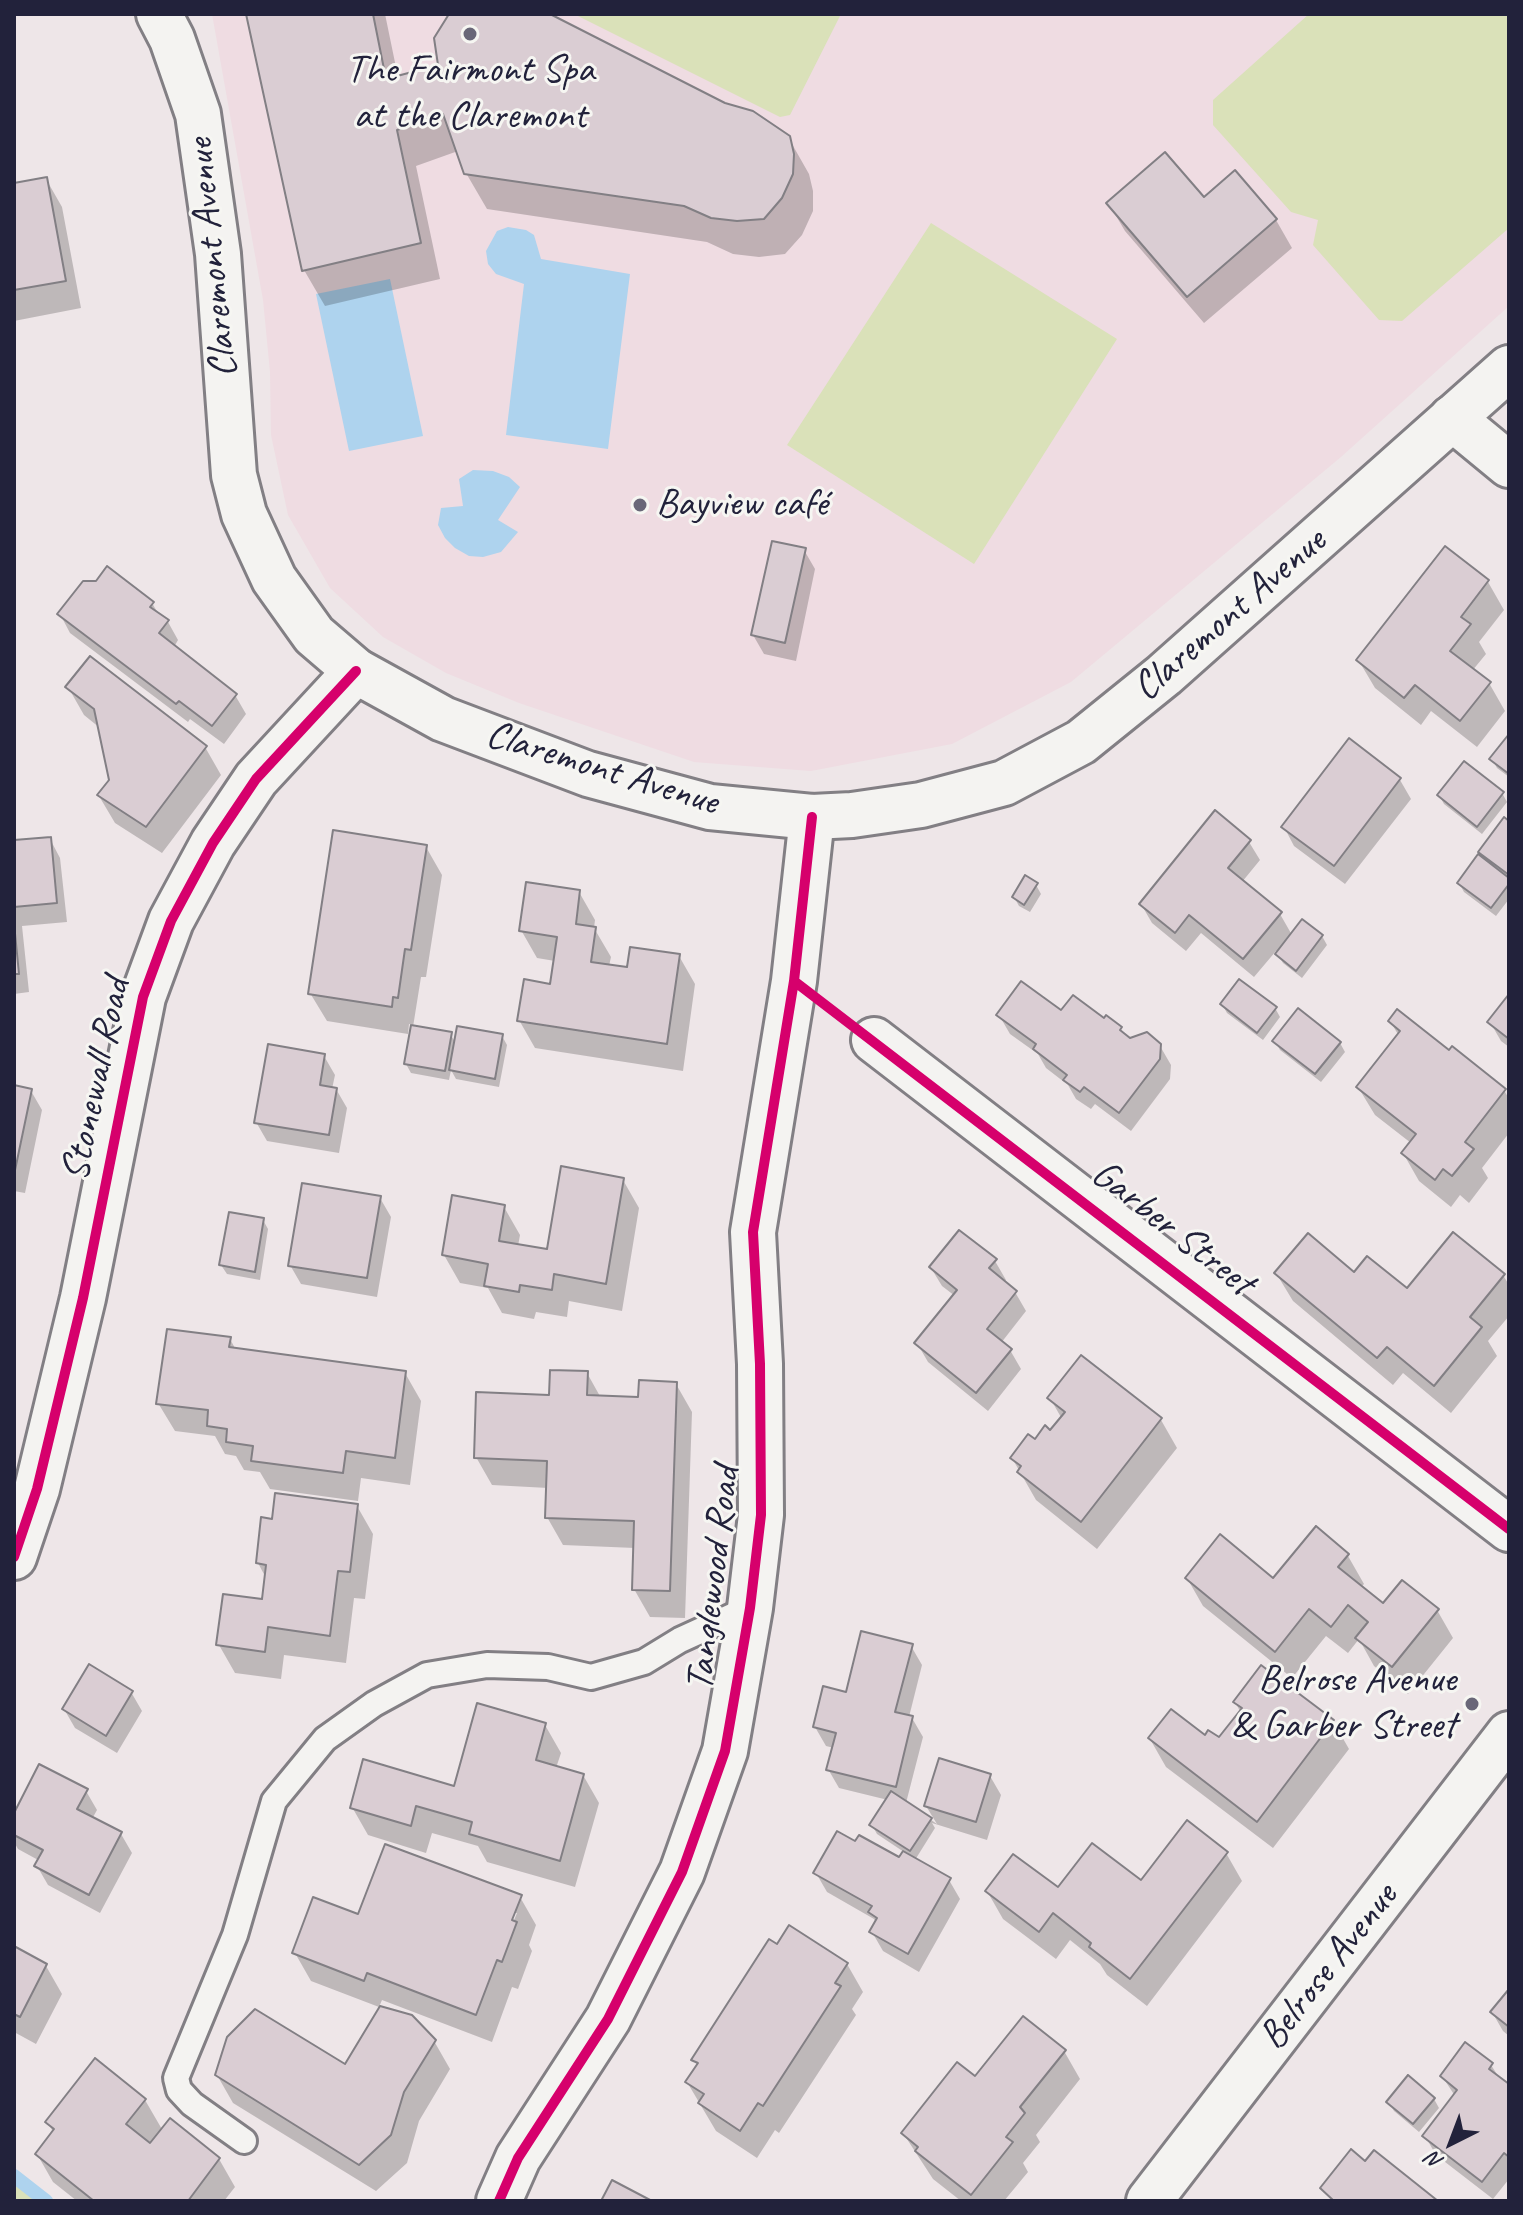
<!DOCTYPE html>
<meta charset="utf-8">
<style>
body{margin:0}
#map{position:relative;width:1523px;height:2215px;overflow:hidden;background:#eee6e8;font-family:Caveat,sans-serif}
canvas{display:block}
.frame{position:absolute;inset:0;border:16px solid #22223b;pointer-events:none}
.north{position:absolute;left:1411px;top:2103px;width:80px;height:80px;-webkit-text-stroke:6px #f6f6f2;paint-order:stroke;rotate:222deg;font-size:22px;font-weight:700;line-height:32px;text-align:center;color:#22223b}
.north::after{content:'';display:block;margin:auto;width:28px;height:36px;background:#22223b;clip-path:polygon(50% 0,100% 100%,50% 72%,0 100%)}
</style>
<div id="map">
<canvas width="1523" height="2215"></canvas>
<div class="frame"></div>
<div class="north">N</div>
</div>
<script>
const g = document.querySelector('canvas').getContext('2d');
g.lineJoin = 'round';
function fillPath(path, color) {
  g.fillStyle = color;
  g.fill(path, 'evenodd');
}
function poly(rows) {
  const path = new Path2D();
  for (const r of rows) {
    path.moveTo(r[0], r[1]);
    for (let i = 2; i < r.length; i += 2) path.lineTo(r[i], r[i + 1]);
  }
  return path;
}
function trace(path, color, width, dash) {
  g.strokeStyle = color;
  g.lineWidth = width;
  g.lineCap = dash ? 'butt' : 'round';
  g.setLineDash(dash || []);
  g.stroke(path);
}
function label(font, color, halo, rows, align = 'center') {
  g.font = font + ' Caveat,sans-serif';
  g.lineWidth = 6;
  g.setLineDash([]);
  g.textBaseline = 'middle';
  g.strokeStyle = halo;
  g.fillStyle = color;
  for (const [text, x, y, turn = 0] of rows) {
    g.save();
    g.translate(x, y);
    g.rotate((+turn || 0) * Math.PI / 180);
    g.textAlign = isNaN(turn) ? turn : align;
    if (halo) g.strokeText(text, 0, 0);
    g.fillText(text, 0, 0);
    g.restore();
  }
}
const built = poly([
 [212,14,1509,14,1509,306,1341,457,1071,682,952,744,811,771,694,762,519,703,446,673,383,637,330,588,288,515,271,435,270,372,263,300]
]);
const green = poly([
 [574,14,841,14,790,115,780,117],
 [1309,14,1509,14,1509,228,1402,321,1379,320,1313,245,1318,220,1291,212,1213,125,1213,100],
 [931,223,1117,339,974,564,787,445],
 [14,2181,40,2201,14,2201]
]);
const water = poly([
 [508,227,526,230,534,235,541,259,630,274,608,449,506,435,524,284,496,274,488,264,486,251,497,231],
 [390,279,423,436,349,451,316,294],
 [473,470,493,471,509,477,520,487,498,520,518,532,501,552,483,557,469,556,455,548,445,538,438,525,441,508,463,506,459,479]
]);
const shadow = poly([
 [248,14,385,14,398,77,441,66,451,14,546,14,788,137,809,174,813,191,813,211,802,235,785,254,759,257,733,254,707,242,487,209,466,173,458,151,416,166,440,279,325,306,304,270],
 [1235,173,1276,220,1292,248,1204,323,1125,231,1109,204,1204,200],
 [46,179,62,207,81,308,14,321,14,185],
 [804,550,815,569,796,661,764,654,753,635],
 [1488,582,1504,610,1479,642,1486,654,1472,671,1489,683,1505,711,1477,747,1431,711,1421,725,1375,688,1359,661],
 [152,603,159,615,168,622,178,640,174,647,235,695,246,714,224,744,190,719,188,722,70,633,60,614],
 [68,687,205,747,221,775,162,853,115,823,99,796,111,780,100,728,84,715],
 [1509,737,1509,777,1497,768,1492,759],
 [1349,741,1400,780,1411,799,1345,884,1294,846,1284,827],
 [1502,793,1507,802,1482,834,1444,804,1439,795],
 [1509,823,1509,899,1496,916,1464,892,1459,883,1487,863,1481,852],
 [50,839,60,858,67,922,22,926,29,992,14,994,14,842],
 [1249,842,1260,860,1242,882,1280,914,1292,935,1322,936,1327,945,1302,978,1283,963,1276,951,1254,977,1201,933,1186,951,1152,923,1141,904],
 [426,847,442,875,426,977,421,977,413,1027,450,1034,456,1043,502,1036,507,1045,499,1087,456,1079,451,1070,449,1080,411,1073,406,1064,413,1025,409,1024,408,1034,327,1021,310,993],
 [1036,885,1041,894,1030,912,1019,906,1014,897],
 [579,892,595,920,594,928,611,957,609,966,629,969,679,956,695,984,683,1071,535,1048,519,1020,552,986,555,961,537,958,521,930],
 [1509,997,1509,1047,1501,1041,1490,1022],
 [1222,1004,1275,1008,1280,1017,1263,1040,1227,1013],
 [1062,1013,1120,1029,1129,1040,1160,1046,1171,1065,1170,1079,1131,1131,1095,1104,1091,1109,1076,1099,1068,1085,1046,1068,1038,1054,1010,1034,999,1015],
 [1390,1021,1450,1053,1504,1090,1509,1099,1509,1133,1482,1168,1488,1178,1469,1203,1460,1195,1451,1207,1419,1181,1403,1153,1411,1143,1375,1115,1358,1087,1399,1036],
 [1275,1041,1340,1043,1345,1052,1321,1082,1280,1050],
 [324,1056,335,1075,332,1089,336,1089,347,1108,339,1153,267,1141,256,1122],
 [14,1087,31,1091,42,1110,25,1193,14,1191],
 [623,1180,639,1208,622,1311,569,1301,567,1317,536,1312,534,1319,502,1313,488,1288,460,1283,444,1255,504,1207,520,1235,518,1246,548,1251],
 [380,1198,391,1217,377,1297,301,1284,290,1265],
 [263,1220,268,1229,260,1280,227,1274,221,1265],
 [995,1261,1006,1280,1004,1282,1015,1292,1026,1311,1001,1343,1010,1350,1021,1369,988,1411,928,1362,917,1343,955,1296,942,1286,931,1268],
 [1276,1273,1354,1275,1407,1291,1503,1275,1509,1285,1509,1316,1488,1341,1497,1356,1451,1413,1403,1373,1393,1385,1293,1301],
 [230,1339,236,1350,405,1373,421,1401,410,1485,361,1478,358,1501,270,1489,260,1472,244,1470,236,1456,225,1454,215,1436,175,1431,158,1403],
 [587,1373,601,1398,640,1399,676,1384,692,1412,685,1618,650,1617,634,1589,635,1548,563,1545,547,1517,548,1488,492,1485,476,1457,551,1397],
 [1050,1398,1161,1420,1177,1448,1097,1549,1036,1500,1012,1458,1050,1433,1062,1419],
 [357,1506,373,1534,365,1599,354,1598,346,1663,284,1655,281,1679,235,1673,219,1645,264,1601,266,1578,258,1563,274,1521],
 [1316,1529,1348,1556,1364,1584,1360,1588,1383,1606,1437,1610,1453,1638,1408,1694,1374,1666,1359,1639,1348,1653,1326,1636,1292,1678,1203,1606,1187,1578,1274,1581],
 [911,1646,922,1665,909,1717,912,1718,923,1737,906,1803,937,1824,926,1806,990,1776,1001,1795,987,1840,932,1823,935,1828,915,1860,949,1880,960,1899,919,1972,883,1951,872,1932,877,1924,874,1919,827,1892,816,1873,899,1860,904,1852,877,1834,872,1825,888,1800,839,1788,828,1769,834,1748,826,1746,815,1727,848,1695],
 [131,1692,142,1711,117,1753,75,1728,64,1709],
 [1235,1702,1333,1721,1349,1749,1273,1848,1166,1767,1150,1739,1205,1738,1220,1740,1241,1713],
 [545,1725,561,1753,556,1768,583,1775,599,1803,575,1887,487,1862,478,1846,432,1833,426,1853,368,1835,352,1807,455,1788],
 [86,1791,97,1810,92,1819,121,1834,132,1853,100,1913,48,1885,37,1866,40,1861,18,1849,14,1842,14,1817],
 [1226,1853,1242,1881,1147,2006,1107,1975,1100,1964,1070,1940,1056,1959,1003,1919,987,1891,1058,1890,1141,1883],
 [520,1897,536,1925,529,1945,532,1951,518,1989,512,1987,492,2042,382,2000,379,2007,311,1981,295,1953,359,1917],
 [512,1913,517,1913,510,1930],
 [14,1949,46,1966,62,1994,36,2044,14,2032],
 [847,1964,863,1992,852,2009,856,2015,779,2133,775,2130,757,2158,716,2131,687,2082,698,2067,694,2060],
 [1509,1992,1509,2036,1503,2031,1492,2012],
 [434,2041,450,2069,419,2121,407,2163,376,2191,233,2103,217,2075,346,2067],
 [1064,2051,1080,2079,1036,2135,1040,2142,1023,2163,1028,2172,1004,2201,961,2201,933,2179,903,2133,975,2078],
 [1491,2065,1500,2079,1509,2086,1509,2179,1493,2199,1436,2155,1425,2136,1455,2096,1442,2076],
 [1434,2099,1439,2108,1419,2132,1394,2111,1389,2102],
 [145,2100,163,2131,219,2159,235,2187,224,2201,77,2201,53,2182,37,2154,54,2133,47,2122]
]);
const stream = poly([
 [14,2176,46,2201]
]);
const building = poly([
 [246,14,373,14,386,79,438,65,434,38,449,14,550,14,725,103,753,111,790,136,794,154,793,174,782,198,764,219,737,221,711,218,684,206,464,174,443,114,397,130,421,243,302,271,246,14],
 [1165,152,1204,197,1235,170,1277,219,1187,297,1106,203,1165,152],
 [47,177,66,281,14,290,14,183,47,177],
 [772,541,806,548,785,643,751,635,772,541],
 [1445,546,1489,580,1461,617,1471,624,1450,651,1491,682,1460,721,1415,685,1404,698,1356,660,1445,546],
 [107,566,154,602,150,607,169,620,159,633,237,694,212,726,179,701,176,704,57,614,83,581,96,581,107,566],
 [90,656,207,746,146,827,97,795,109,780,94,709,65,687,90,656],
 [1509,734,1509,774,1489,759,1509,734],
 [1349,738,1401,778,1334,866,1281,827,1349,738],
 [1464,761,1504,792,1477,827,1437,795,1464,761],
 [1215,810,1251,840,1228,868,1282,912,1243,959,1189,915,1175,933,1139,904,1215,810],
 [1504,817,1509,821,1509,875,1478,852,1504,817],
 [333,830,427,845,411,950,405,949,398,998,393,997,392,1007,308,994,333,830],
 [51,837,57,903,14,907,14,840,51,837],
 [1478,854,1509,878,1509,884,1491,908,1457,883,1478,854],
 [1025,875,1038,883,1024,905,1012,897,1025,875],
 [526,882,580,890,576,924,596,927,591,962,627,967,630,947,680,954,667,1044,517,1021,524,979,550,984,557,937,519,931,526,882],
 [1302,919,1323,935,1296,971,1275,954,1302,919],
 [14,923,19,974,14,974,14,923],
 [1239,979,1277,1007,1257,1033,1220,1004,1239,979],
 [1021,981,1061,1010,1073,995,1104,1018,1106,1015,1122,1027,1120,1030,1130,1038,1147,1032,1161,1044,1160,1059,1119,1113,1084,1087,1080,1092,1063,1080,1067,1075,1033,1049,1036,1044,996,1015,1021,981],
 [1509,994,1509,1039,1487,1022,1509,994],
 [1298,1008,1341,1042,1315,1074,1272,1041,1298,1008],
 [1397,1009,1449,1050,1452,1046,1506,1089,1465,1142,1474,1149,1452,1176,1443,1169,1435,1180,1401,1153,1416,1134,1356,1087,1400,1031,1388,1021,1397,1009],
 [411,1025,452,1032,445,1071,404,1064,411,1025],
 [457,1026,503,1034,495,1079,449,1070,457,1026],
 [268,1044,325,1054,320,1085,337,1088,329,1135,254,1123,268,1044],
 [14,1085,32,1089,14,1175,14,1085],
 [561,1166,624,1178,606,1284,554,1274,552,1290,520,1285,519,1292,484,1286,488,1264,442,1255,452,1195,505,1205,499,1241,547,1249,561,1166],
 [302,1183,381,1196,367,1278,288,1266,302,1183],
 [229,1212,264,1218,255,1272,219,1265,229,1212],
 [959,1230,997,1259,989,1268,1017,1291,987,1329,1012,1349,976,1393,914,1343,957,1290,929,1267,959,1230],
 [1453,1232,1505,1274,1470,1317,1482,1327,1434,1386,1387,1347,1377,1358,1274,1273,1308,1233,1354,1272,1367,1256,1407,1288,1453,1232],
 [167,1329,231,1337,229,1347,406,1371,395,1458,346,1451,343,1473,251,1461,253,1446,226,1442,227,1429,207,1426,208,1410,156,1404,167,1329],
 [1081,1355,1162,1418,1081,1522,1017,1472,1021,1466,1010,1458,1028,1434,1035,1439,1045,1425,1050,1430,1065,1412,1047,1398,1081,1355],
 [550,1370,588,1371,587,1395,638,1397,639,1380,677,1382,670,1591,632,1590,634,1521,545,1518,547,1461,474,1458,476,1392,549,1395,550,1370],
 [275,1493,358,1504,350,1572,338,1571,330,1636,268,1627,265,1652,216,1645,223,1594,262,1599,266,1565,256,1563,261,1517,272,1519,275,1493],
 [1316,1526,1349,1554,1338,1567,1383,1603,1402,1580,1439,1609,1392,1667,1355,1638,1368,1622,1348,1605,1331,1627,1309,1609,1275,1652,1185,1578,1220,1534,1273,1578,1316,1526],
 [861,1631,913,1644,895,1712,913,1716,896,1787,826,1770,836,1733,813,1727,823,1686,846,1692,861,1631],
 [89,1664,133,1691,106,1736,62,1709,89,1664],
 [1261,1665,1334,1720,1257,1822,1148,1738,1171,1709,1205,1735,1208,1730,1219,1737,1242,1708,1233,1702,1261,1665],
 [477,1703,546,1723,536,1760,584,1774,560,1861,469,1834,472,1822,416,1806,411,1826,350,1808,363,1759,454,1786,477,1703],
 [939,1758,991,1774,976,1822,924,1806,939,1758],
 [39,1764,88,1789,77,1809,122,1832,89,1895,34,1866,43,1850,14,1835,14,1813,39,1764],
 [891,1791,932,1818,910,1851,869,1825,891,1791],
 [1187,1820,1228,1852,1130,1979,1089,1947,1091,1943,1053,1913,1039,1932,985,1891,1013,1854,1058,1887,1092,1843,1141,1880,1187,1820],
 [837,1831,855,1841,859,1835,899,1857,903,1851,951,1878,908,1954,869,1932,877,1918,868,1912,872,1906,813,1873,837,1831],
 [385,1844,522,1895,512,1920,517,1922,502,1962,497,1960,476,2015,367,1973,364,1981,292,1953,313,1897,358,1914,385,1844],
 [789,1925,848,1963,835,1983,841,1986,763,2106,758,2103,740,2131,698,2103,704,2094,685,2082,698,2063,691,2060,769,1939,777,1944,789,1925],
 [14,1946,47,1964,20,2017,14,2014,14,1946],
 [1509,1989,1509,2027,1490,2012,1509,1989],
 [380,2006,412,2015,436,2040,404,2092,391,2135,359,2165,215,2075,227,2037,255,2009,345,2064,380,2006],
 [1023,2016,1066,2050,1020,2107,1025,2113,1006,2137,1013,2142,971,2195,915,2151,918,2147,901,2133,957,2062,975,2076,1023,2016],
 [1465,2042,1493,2063,1489,2069,1509,2084,1509,2157,1504,2153,1482,2182,1422,2136,1457,2090,1440,2076,1465,2042],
 [95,2058,146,2099,126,2124,150,2143,170,2118,220,2158,188,2201,94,2201,35,2154,54,2129,45,2122,95,2058],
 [1408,2075,1435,2098,1413,2124,1386,2102,1408,2075],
 [1351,2149,1365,2161,1374,2150,1438,2201,1334,2201,1320,2188,1351,2149],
 [612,2180,652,2201,601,2201,612,2180]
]);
const lane = poly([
 [244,2141,192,2104,179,2090,176,2078,235,1935,274,1801,325,1739,374,1704,427,1675,487,1665,548,1667,591,1677,644,1662,680,1640,750,1608]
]);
const street = poly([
 [1452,418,1509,465],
 [874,1040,1509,1529],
 [14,1557,37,1489,83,1298,143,997,171,921,213,843,256,779,356,671],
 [499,2201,518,2158,608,2019,682,1872,725,1751,750,1608,761,1515,760,1364,753,1232,794,981,812,817]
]);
const secondary = poly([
 [159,14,172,39,198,114,218,254,234,475,244,514,274,579,314,635,356,671,443,719,588,774,710,807,812,817,852,815,921,805,1004,783,1081,742,1164,675,1509,368],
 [1149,2201,1509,1734]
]);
const cycleway = poly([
 [794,981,1509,1529],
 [14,1557,37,1489,83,1298,143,997,171,921,213,843,256,779,356,671],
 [499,2201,518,2158,608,2019,682,1872,725,1751,750,1608,761,1515,760,1364,753,1232,794,981,812,817]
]);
const markers = [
 [470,34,8,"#696778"],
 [640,505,8,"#696778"],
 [1472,1704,8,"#696778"]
];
const poiNames = [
 ["The Fairmont Spa",470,71],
 ["at the Claremont",470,117],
 ["Bayview café",656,505,"left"],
 ["Belrose Avenue",1456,1681,"right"],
 ["& Garber Street",1456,1727,"right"]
];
const streetNames = [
 ["Claremont Avenue",213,258,-96],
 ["Claremont Avenue",1230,615,-41],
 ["Claremont Avenue",602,769,17],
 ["Stonewall Road",97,1080,-78],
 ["Garber Street",1172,1229,38],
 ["Tanglewood Road",714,1579,-83],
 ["Belrose Avenue",1329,1967,-52]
];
fillPath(built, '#efdce2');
fillPath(green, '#dae1b9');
fillPath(water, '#aed3ee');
fillPath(shadow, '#0003');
trace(stream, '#aed3ee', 14);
fillPath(building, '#dacdd3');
trace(building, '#827f84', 2);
trace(lane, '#827f84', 30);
trace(street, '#827f84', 50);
trace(secondary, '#827f84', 50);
trace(lane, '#f4f3f1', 24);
trace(street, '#f4f3f1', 44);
trace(secondary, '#f4f3f1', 44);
trace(cycleway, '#d6006c', 10);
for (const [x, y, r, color] of markers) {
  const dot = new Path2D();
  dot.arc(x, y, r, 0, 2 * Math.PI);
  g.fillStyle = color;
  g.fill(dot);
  trace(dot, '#f6f6f2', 3);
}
label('40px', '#22223b', '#f6f6f2', poiNames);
label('40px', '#22223b', '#f6f6f2', streetNames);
</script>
